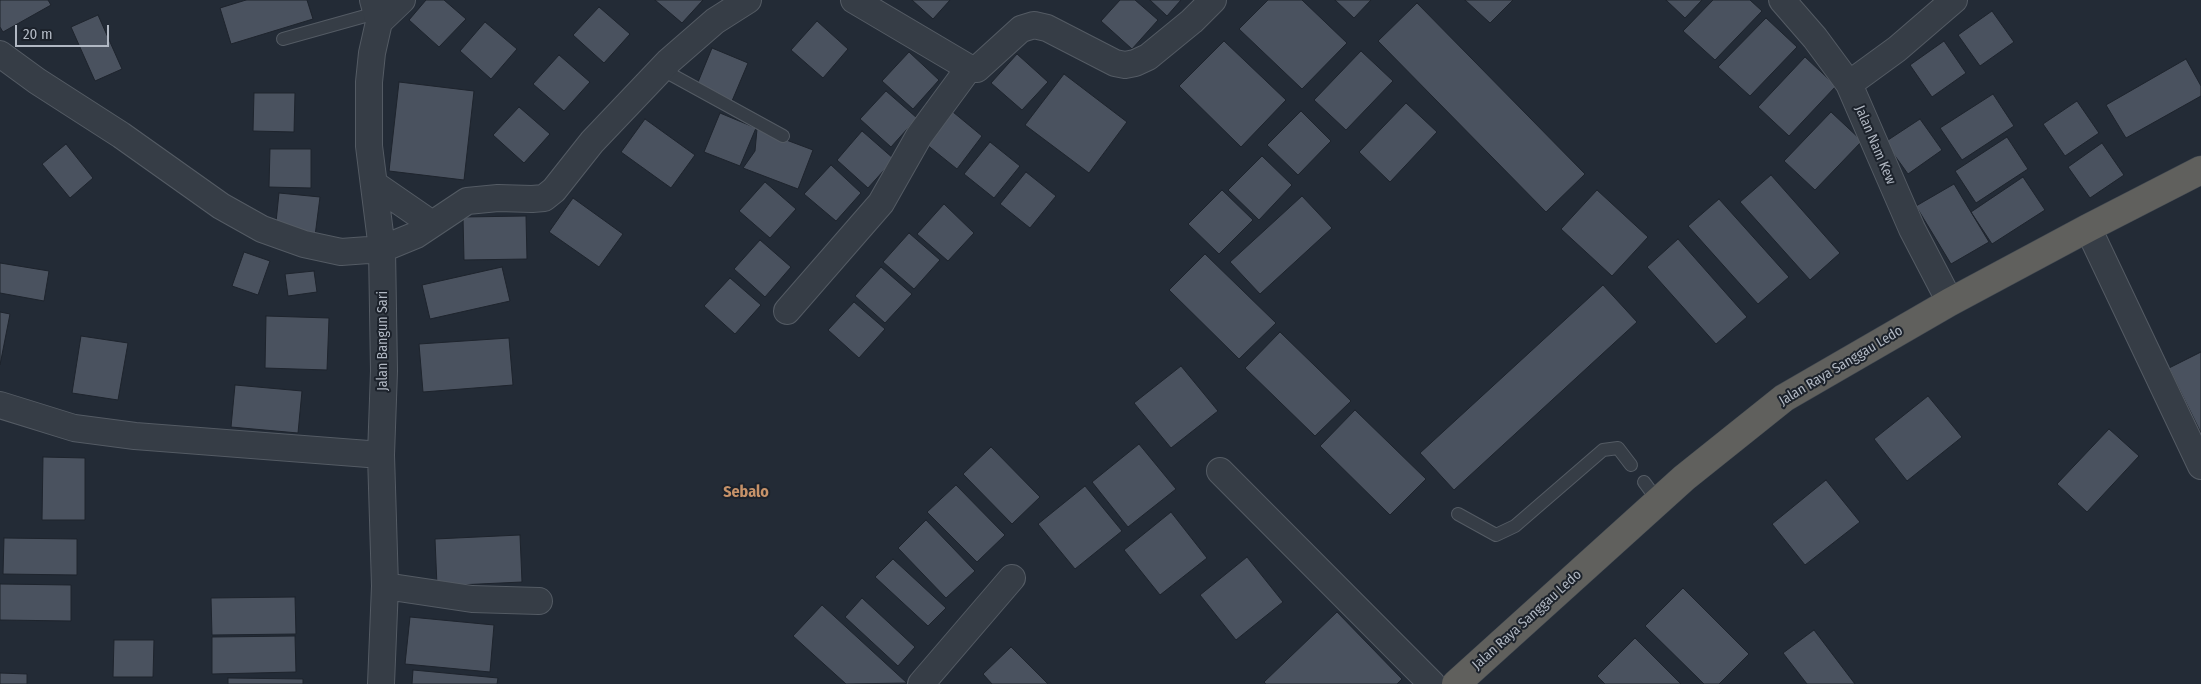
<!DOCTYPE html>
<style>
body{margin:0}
#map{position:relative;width:2201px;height:684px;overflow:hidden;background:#232b36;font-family:"Fira Sans Condensed",sans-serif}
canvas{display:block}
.scale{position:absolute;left:15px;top:25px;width:94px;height:22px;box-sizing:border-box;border:2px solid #b1b8c3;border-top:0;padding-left:6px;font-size:15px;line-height:18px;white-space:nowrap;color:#b1b8c3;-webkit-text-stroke:4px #1c222b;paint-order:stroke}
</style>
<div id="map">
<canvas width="2201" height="684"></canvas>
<div class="scale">20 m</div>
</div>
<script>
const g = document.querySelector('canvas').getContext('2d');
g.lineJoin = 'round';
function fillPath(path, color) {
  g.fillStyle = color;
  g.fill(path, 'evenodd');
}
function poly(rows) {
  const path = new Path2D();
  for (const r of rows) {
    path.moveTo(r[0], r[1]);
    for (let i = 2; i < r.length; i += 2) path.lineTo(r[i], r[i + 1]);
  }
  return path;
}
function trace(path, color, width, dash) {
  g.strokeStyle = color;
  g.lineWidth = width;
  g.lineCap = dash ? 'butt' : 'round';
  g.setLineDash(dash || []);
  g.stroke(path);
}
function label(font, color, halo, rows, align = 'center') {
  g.font = font + ' "Fira Sans Condensed",sans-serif';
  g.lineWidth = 4;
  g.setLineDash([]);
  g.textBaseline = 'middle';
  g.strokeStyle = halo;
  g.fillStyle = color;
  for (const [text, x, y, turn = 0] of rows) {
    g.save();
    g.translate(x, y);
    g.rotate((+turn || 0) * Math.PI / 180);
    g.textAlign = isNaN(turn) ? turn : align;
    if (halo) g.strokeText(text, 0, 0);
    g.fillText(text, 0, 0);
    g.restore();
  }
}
const building = poly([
 [0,0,48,0,51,5,3,32,0,27,0,0],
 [246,0,307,0,313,19,231,44,220,8,246,0],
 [426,0,444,0,466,19,439,47,409,20,426,0],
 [655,0,703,0,682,23,655,0],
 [912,0,950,0,933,19,912,0],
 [1120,0,1135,0,1158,20,1132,49,1101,21,1120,0],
 [1150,0,1181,0,1167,16,1150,0],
 [1268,0,1302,0,1347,43,1302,89,1239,29,1268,0],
 [1335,0,1371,0,1354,18,1335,0],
 [1465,0,1513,0,1490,23,1465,0],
 [1666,0,1702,0,1685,18,1666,0],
 [1713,0,1750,0,1762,11,1715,60,1683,31,1713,0],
 [1417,3,1585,174,1546,212,1378,41,1417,3],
 [599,7,630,34,604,63,573,35,599,7],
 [1992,11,2014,42,1980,66,1958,35,1992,11],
 [98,15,122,69,95,81,71,27,98,15],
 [1766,18,1797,47,1750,96,1718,67,1766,18],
 [817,21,848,49,823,78,791,50,817,21],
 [485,22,517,49,491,79,460,51,485,22],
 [1224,41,1286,100,1241,147,1179,86,1224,41],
 [1944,41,1966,73,1932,97,1910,65,1944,41],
 [712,48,748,63,732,101,696,87,712,48],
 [1361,51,1393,81,1346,130,1314,100,1361,51],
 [909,52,939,80,913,109,882,81,909,52],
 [1017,54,1048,82,1022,110,991,83,1017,54],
 [559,55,590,82,564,111,533,84,559,55],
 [1805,57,1836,86,1789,136,1758,107,1805,57],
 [2186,59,2201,86,2201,96,2126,138,2106,105,2186,59],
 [1064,74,1127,122,1089,173,1025,125,1064,74],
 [399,82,474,91,464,180,389,171,399,82],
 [886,91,917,118,891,147,860,119,886,91],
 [254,93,295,93,294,132,253,131,254,93],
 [1993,94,2014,126,1962,160,1940,128,1993,94],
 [2077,101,2099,133,2065,156,2043,124,2077,101],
 [1406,103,1437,132,1390,182,1359,152,1406,103],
 [519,107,550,134,524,163,493,135,519,107],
 [1301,111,1331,141,1298,175,1267,145,1301,111],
 [953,112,982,136,957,169,926,144,953,112],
 [1831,112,1862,141,1815,190,1784,161,1831,112],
 [720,113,756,128,740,166,704,152,720,113],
 [645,119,695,155,671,188,621,152,645,119],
 [1920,119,1942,150,1908,174,1885,142,1920,119],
 [757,129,813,150,798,189,743,168,755,151,757,129],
 [862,131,894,159,868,188,837,160,862,131],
 [2007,137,2028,169,1976,203,1955,171,2007,137],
 [990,142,1020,166,994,198,964,174,990,142],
 [2102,143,2124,175,2090,198,2068,167,2102,143],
 [66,144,93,178,70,198,42,164,66,144],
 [270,149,311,149,311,188,269,187,270,149],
 [1262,156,1292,185,1259,220,1228,190,1262,156],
 [831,165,861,193,836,221,804,194,831,165],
 [1026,172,1056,196,1030,228,1000,204,1026,172],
 [1771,175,1840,253,1810,280,1740,202,1771,175],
 [2023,177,2045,210,1992,244,1971,212,2023,177],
 [765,182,796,209,770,238,739,211,765,182],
 [1954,184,1989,242,1951,264,1916,206,1954,184],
 [1222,190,1253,220,1219,254,1188,224,1222,190],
 [1597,190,1648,237,1612,276,1561,229,1597,190],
 [279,193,320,197,315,236,275,232,279,193],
 [1302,196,1332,228,1260,294,1230,262,1302,196],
 [573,198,623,234,599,267,549,232,573,198],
 [1719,199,1789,277,1758,304,1688,226,1719,199],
 [944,204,974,233,948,261,917,234,944,204],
 [526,216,527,259,464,260,463,217,526,216],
 [909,233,940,260,914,289,883,262,909,233],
 [1678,239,1747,317,1716,344,1647,267,1678,239],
 [760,240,791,267,765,297,734,269,760,240],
 [244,252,270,261,258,295,232,286,244,252],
 [1205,254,1276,323,1239,359,1169,290,1205,254],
 [0,263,49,271,44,301,0,293,0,263],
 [502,267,510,301,430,319,422,285,502,267],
 [881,267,912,294,885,323,855,296,881,267],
 [314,271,317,292,288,296,285,274,314,271],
 [730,278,761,305,735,334,704,306,730,278],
 [1603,285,1637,322,1454,490,1420,453,1603,285],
 [854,302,885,329,859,358,828,330,854,302],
 [0,312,10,314,0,365,0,312],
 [266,316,329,318,327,370,265,368,266,316],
 [1280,332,1351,401,1315,436,1245,368,1280,332],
 [81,336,128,343,118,400,72,393,81,336],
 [509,338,513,385,423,392,419,344,509,338],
 [2201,352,2201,433,2169,368,2201,352],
 [1181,366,1218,411,1171,448,1134,403,1181,366],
 [235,385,302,391,298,433,231,427,235,385],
 [1928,396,1962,437,1907,481,1874,439,1928,396],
 [1355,410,1426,479,1390,515,1320,446,1355,410],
 [2109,429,2139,456,2087,512,2057,484,2109,429],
 [1139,444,1176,489,1128,527,1092,482,1139,444],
 [991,447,1040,497,1012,524,963,474,991,447],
 [43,457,85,458,85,520,42,520,43,457],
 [1826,480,1860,522,1805,565,1772,524,1826,480],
 [956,485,1005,535,977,562,927,512,956,485],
 [1085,486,1122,531,1075,569,1038,524,1085,486],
 [1171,512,1207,558,1160,595,1124,550,1171,512],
 [926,520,975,571,946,598,898,548,926,520],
 [520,535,522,582,437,586,435,539,520,535],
 [4,538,77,539,77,575,3,574,4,538],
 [1247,557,1283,602,1236,640,1200,595,1247,557],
 [893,559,946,608,928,626,875,577,893,559],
 [0,584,71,585,71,621,0,620,0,584],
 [1683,588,1749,654,1719,684,1704,684,1645,626,1683,588],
 [295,597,296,634,212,635,211,598,295,597],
 [862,598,915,647,898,666,845,617,862,598],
 [822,605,907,683,846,684,793,636,822,605],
 [1337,612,1402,679,1397,684,1266,684,1264,682,1337,612],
 [410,617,494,625,490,672,405,664,410,617],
 [1814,630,1855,684,1807,684,1783,653,1814,630],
 [295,636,296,672,212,674,212,637,295,636],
 [1635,638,1681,684,1605,684,1597,676,1635,638],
 [114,640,154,640,153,677,113,677,114,640],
 [1011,647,1048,684,992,684,983,674,1011,647],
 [413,670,498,678,497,684,412,684,413,670],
 [0,673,27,674,27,684,0,684,0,673],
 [228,678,303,679,303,684,228,684,228,678]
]);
const service = poly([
 [283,39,376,13],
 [661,69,783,136],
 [1644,482,1658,501],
 [1458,514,1496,535,1515,526,1603,450,1618,448,1631,465]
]);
const minor = poly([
 [373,0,379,22,372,53,369,82,369,146,382,249,384,371,381,455,385,586,381,684],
 [854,0,969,68,977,69,1021,29,1034,25,1047,28,1115,63,1125,65,1135,63,1148,57,1192,21,1213,0],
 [1782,0,1815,38,1849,84,1912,229,1950,302],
 [379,22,402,0],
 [0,54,37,81,121,135,221,206,262,229,304,244,341,252,382,249,416,235,467,201,498,198,532,199,544,198,554,190,592,142,669,61,715,21,748,0],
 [1849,84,1897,49,1954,0],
 [374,184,432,224],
 [2088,228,2201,466],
 [787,311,881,203,919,136,969,68],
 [0,405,74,428,135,436,381,455],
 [1220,471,1432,684],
 [385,586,472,599,539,601],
 [921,684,1012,578]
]);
const trunk = poly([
 [1456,684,1684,478,1784,398,1950,302,2088,228,2201,170]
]);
const streetNames = [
 ["Jalan Nam Kew",1875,145,67],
 ["Jalan Bangun Sari",383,341,-90],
 ["Jalan Raya Sanggau Ledo",1841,366,-31],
 ["Jalan Raya Sanggau Ledo",1527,620,-42]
];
const quarterNames = [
 ["Sebalo",746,493]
];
fillPath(building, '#4a525f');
trace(building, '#1e242d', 1);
trace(service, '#545b64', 14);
trace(minor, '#545b64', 28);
trace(trunk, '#414851', 29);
trace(service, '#363d46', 12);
trace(minor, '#363d46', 26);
trace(trunk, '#60605d', 28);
label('14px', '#b1b8c3', '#1c222b', streetNames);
label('bold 16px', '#c69269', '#1c222b', quarterNames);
</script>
